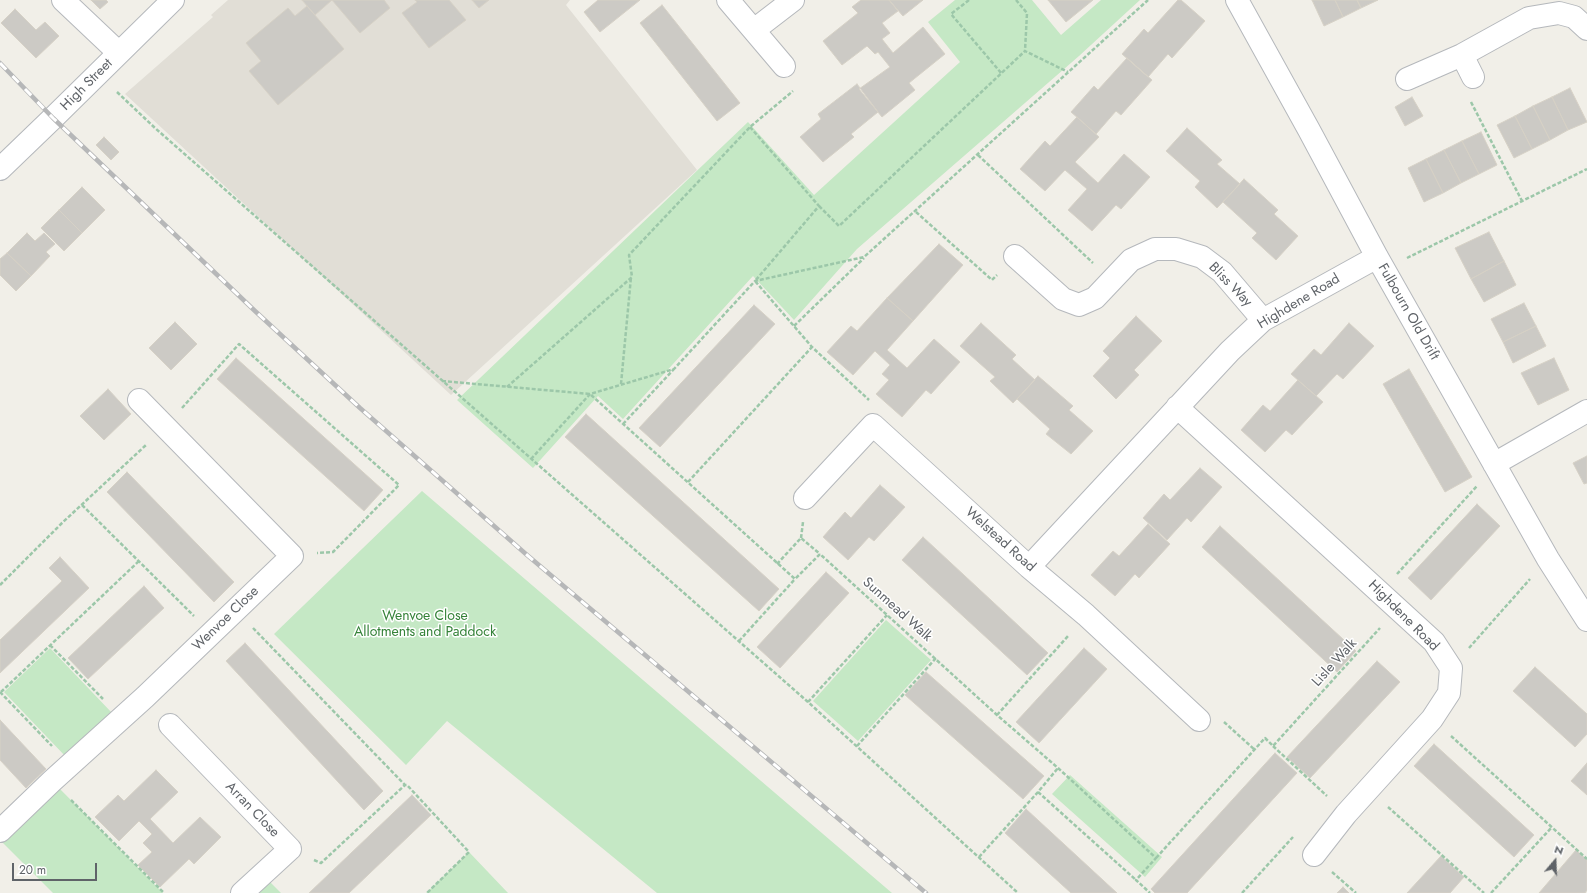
<!DOCTYPE html>
<style>
body{margin:0}
#map{position:relative;width:1587px;height:893px;overflow:hidden;background:#f1efe8;font-family:Jost,sans-serif}
canvas{display:block}
.north{position:absolute;left:1535px;top:841px;width:40px;height:40px;-webkit-text-stroke:3px #fff;paint-order:stroke;rotate:19deg;font-size:11px;font-weight:700;line-height:16px;text-align:center;color:#5f6368}
.north::after{content:'';display:block;margin:auto;width:14px;height:18px;background:#5f6368;clip-path:polygon(50% 0,100% 100%,50% 72%,0 100%)}
.scale{position:absolute;left:12px;top:863px;width:85px;height:18px;box-sizing:border-box;border:2px solid #5f6368;border-top:0;padding-left:5px;font-size:12px;line-height:14px;white-space:nowrap;color:#5f6368;-webkit-text-stroke:3px #fff;paint-order:stroke}
</style>
<div id="map">
<canvas width="1587" height="893"></canvas>
<div class="north">N</div>
<div class="scale">20 m</div>
</div>
<script>
const g = document.querySelector('canvas').getContext('2d');
g.lineJoin = 'round';
function fillPath(path, color) {
  g.fillStyle = color;
  g.fill(path, 'evenodd');
}
function poly(rows) {
  const path = new Path2D();
  for (const r of rows) {
    path.moveTo(r[0], r[1]);
    for (let i = 2; i < r.length; i += 2) path.lineTo(r[i], r[i + 1]);
  }
  return path;
}
function trace(path, color, width, dash) {
  g.strokeStyle = color;
  g.lineWidth = width;
  g.lineCap = dash ? 'butt' : 'round';
  g.setLineDash(dash || []);
  g.stroke(path);
}
function label(font, color, halo, rows, align = 'center') {
  g.font = font + ' Jost,sans-serif';
  g.lineWidth = 3;
  g.setLineDash([]);
  g.textBaseline = 'middle';
  g.strokeStyle = halo;
  g.fillStyle = color;
  for (const [text, x, y, turn = 0] of rows) {
    g.save();
    g.translate(x, y);
    g.rotate((+turn || 0) * Math.PI / 180);
    g.textAlign = isNaN(turn) ? turn : align;
    if (halo) g.strokeText(text, 0, 0);
    g.fillText(text, 0, 0);
    g.restore();
  }
}
const education = poly([
 [228,0,570,0,566,5,697,170,451,395,125,94,213,17,211,15]
]);
const green = poly([
 [955,0,1032,0,1061,35,1101,0,1140,0,1079,56,857,249,794,320,753,276,623,419,598,396,533,468,457,400,748,122,814,195,960,62,928,22],
 [422,491,892,893,657,893,447,721,406,765,274,634],
 [886,620,931,660,858,741,813,701],
 [50,648,113,714,67,758,4,692],
 [1070,775,1162,857,1145,877,1052,794],
 [57,786,163,893,53,893,0,840],
 [469,852,508,893,426,893],
 [265,877,281,893,248,893]
]);
const building = poly([
 [91,0,106,0,108,2,100,9,91,0],
 [302,0,384,0,390,8,360,33,332,0,315,15,302,0],
 [415,0,449,0,466,20,429,48,402,13,417,2,415,0],
 [472,0,489,0,479,8,472,0],
 [598,0,640,0,600,32,584,12,598,0],
 [861,0,889,0,898,11,882,23,890,33,882,39,893,53,923,27,945,54,909,83,915,90,882,117,859,89,890,67,878,52,875,54,867,46,842,65,823,41,858,13,852,7,861,0],
 [889,0,923,0,903,16,889,0],
 [1048,0,1093,0,1066,22,1048,0],
 [1178,0,1181,0,1205,21,1172,58,1168,54,1148,77,1122,54,1144,29,1148,33,1178,0],
 [1312,0,1335,0,1343,17,1324,26,1312,0],
 [1335,0,1357,0,1361,8,1343,17,1335,0],
 [1357,0,1378,0,1361,8,1357,0],
 [662,5,740,103,717,121,640,23,662,5],
 [307,6,344,49,278,105,249,71,261,61,246,43,288,8,295,16,307,6],
 [15,9,36,30,45,22,59,36,36,58,1,23,15,9],
 [1127,58,1152,80,1121,115,1116,111,1096,134,1071,112,1094,86,1098,90,1127,58],
 [857,84,878,112,851,134,854,137,823,162,800,137,821,119,818,114,857,84],
 [1570,88,1587,122,1568,130,1552,97,1570,88],
 [1412,97,1423,116,1405,126,1395,107,1412,97],
 [1552,97,1568,130,1550,140,1533,106,1552,97],
 [1533,106,1550,140,1532,149,1515,116,1533,106],
 [1515,116,1532,149,1514,158,1497,125,1515,116],
 [1077,117,1099,137,1075,162,1098,183,1124,154,1150,177,1121,209,1116,205,1092,231,1068,210,1087,189,1065,170,1045,191,1020,169,1045,141,1050,146,1077,117],
 [1187,128,1222,160,1217,164,1240,184,1217,208,1195,187,1200,181,1166,151,1187,128],
 [1481,132,1497,165,1479,174,1462,141,1481,132],
 [104,137,119,152,111,160,96,145,104,137],
 [1462,141,1479,174,1461,183,1444,150,1462,141],
 [1444,150,1461,183,1443,193,1426,159,1444,150],
 [1426,159,1443,193,1424,202,1408,168,1426,159],
 [1244,179,1278,210,1274,214,1298,236,1276,260,1252,238,1257,233,1223,202,1244,179],
 [82,187,105,210,82,233,59,210,82,187],
 [59,210,82,233,64,251,41,228,59,210],
 [1489,232,1504,261,1471,279,1455,248,1489,232],
 [27,233,35,241,44,233,55,244,46,252,50,256,31,276,7,253,27,233],
 [939,244,963,265,913,321,887,298,939,244],
 [7,253,31,276,16,291,0,275,0,259,7,253],
 [1504,261,1516,285,1484,302,1471,279,1504,261],
 [887,298,913,321,887,350,907,368,934,339,960,362,931,394,926,390,902,417,876,394,889,380,882,374,890,365,875,351,853,375,827,352,851,326,857,331,887,298],
 [1524,303,1536,326,1503,342,1491,319,1524,303],
 [754,305,775,324,660,447,639,428,754,305],
 [1136,316,1162,341,1134,370,1139,375,1116,399,1093,376,1110,358,1103,351,1136,316],
 [175,322,197,344,171,370,149,348,175,322],
 [981,323,1016,355,1012,359,1035,380,1013,403,990,381,995,377,960,346,981,323],
 [1349,323,1374,346,1343,379,1337,374,1316,396,1291,374,1314,349,1321,355,1349,323],
 [1536,326,1546,346,1513,363,1503,342,1536,326],
 [236,358,383,490,364,511,217,379,236,358],
 [1554,358,1569,390,1538,405,1521,373,1554,358],
 [1409,369,1472,477,1445,492,1383,384,1409,369],
 [1038,376,1073,406,1069,410,1093,431,1071,454,1046,434,1050,429,1017,399,1038,376],
 [1298,380,1323,402,1292,435,1286,430,1265,452,1241,430,1263,405,1270,411,1298,380],
 [108,389,131,414,104,440,80,416,108,389],
 [586,414,779,589,759,611,565,437,586,414],
 [1587,456,1587,483,1584,484,1573,463,1587,456],
 [1200,468,1222,487,1191,522,1187,518,1167,540,1143,518,1164,494,1170,500,1200,468],
 [127,472,234,582,214,602,107,492,127,472],
 [880,485,905,507,874,541,869,537,848,560,823,537,845,512,851,518,880,485],
 [1477,504,1500,526,1431,600,1408,578,1477,504],
 [1148,524,1170,544,1139,578,1135,574,1115,596,1091,575,1113,551,1119,556,1148,524],
 [1220,526,1356,651,1337,672,1202,547,1220,526],
 [923,537,1048,653,1027,675,902,560,923,537],
 [60,557,89,588,0,673,0,640,62,581,49,568,60,557],
 [826,572,849,593,780,668,757,647,826,572],
 [144,586,164,608,88,679,68,658,144,586],
 [245,643,383,791,364,810,226,661,245,643],
 [1084,648,1107,669,1039,743,1016,722,1084,648],
 [1377,661,1400,682,1310,778,1287,757,1377,661],
 [1535,667,1587,714,1587,734,1575,747,1513,691,1535,667],
 [926,672,1044,776,1023,799,905,695,926,672],
 [0,720,46,769,26,788,0,760,0,720],
 [1434,744,1534,835,1514,857,1414,766,1434,744],
 [1275,753,1297,773,1187,893,1155,893,1151,889,1275,753],
 [1587,763,1587,795,1571,781,1587,763],
 [156,770,178,792,150,819,173,843,200,817,221,837,194,864,189,859,160,887,138,865,152,852,143,843,152,834,139,821,119,841,95,817,118,795,124,801,156,770],
 [412,795,431,815,349,893,309,893,412,795],
 [1026,809,1117,893,1071,893,1005,833,1026,809],
 [1576,850,1587,860,1587,890,1585,893,1539,893,1576,850],
 [1441,856,1464,877,1450,893,1407,893,1441,856],
 [1343,887,1349,893,1337,893,1343,887]
]);
const path = poly([
 [969,0,951,14,1002,74],
 [1016,0,1027,13,1025,51],
 [117,92,155,128,808,702,1018,893],
 [1471,102,1522,201],
 [750,127,819,206,755,281,812,347,869,400],
 [978,155,1093,263],
 [819,206,839,226,1025,51,1068,72],
 [916,212,992,280,997,275],
 [1407,258,1587,169],
 [794,326,864,258],
 [442,381,590,394,795,579,820,554,997,715,1058,768,1156,858,1136,880,1150,893],
 [621,384,631,277],
 [507,387,632,277,629,255,750,127,793,91],
 [182,408,239,344,399,485,333,552,317,553],
 [623,424,674,369],
 [531,459,590,394,674,369,755,281,864,257,1148,0],
 [688,482,812,347],
 [82,505,194,616],
 [801,538,803,522],
 [777,564,801,538,820,554],
 [1397,574,1477,486],
 [0,585,62,523,146,445],
 [253,628,405,785,407,785,469,852,427,893],
 [739,641,795,579],
 [50,645,103,699],
 [1469,648,1530,579],
 [0,692,52,746],
 [1,692,139,561],
 [808,702,887,615],
 [997,715,1069,635],
 [1224,722,1255,750],
 [1451,736,1587,859],
 [857,746,936,658],
 [1273,746,1327,796],
 [1038,792,1136,880],
 [71,800,164,893],
 [1388,807,1484,893],
 [979,857,1038,792,1058,768],
 [1156,858,1265,738,1273,746,1380,628],
 [314,860,321,863,405,785],
 [1332,872,1356,893],
 [1242,893,1293,837],
 [1491,893,1552,827]
]);
const minor = poly([
 [63,0,119,53],
 [728,0,784,66],
 [1237,0,1309,130,1377,257,1548,559,1587,620],
 [754,30,793,0],
 [1462,55,1473,77],
 [1407,79,1462,55,1529,18,1559,13,1574,17,1587,29],
 [0,169,53,118,173,0],
 [1015,256,1063,299,1079,305,1095,298,1131,260,1155,249,1176,249,1202,257,1222,272,1263,320],
 [1177,407,1434,642,1451,668,1449,693,1432,719,1346,814,1314,855],
 [1494,464,1587,411],
 [805,498,873,425,1029,567,1086,615,1199,720],
 [1029,567,1230,351,1263,320,1377,257],
 [170,725,290,849,242,893],
 [0,831,52,781,145,697,292,556,139,400]
]);
const rail = poly([
 [0,63,53,118,255,311,360,408,527,555,926,893]
]);
const streetNames = [
 ["High Street",87,85,-45],
 ["Bliss Way",1230,285,46],
 ["Highdene Road",1299,302,-31],
 ["Fulbourn Old Drift",1408,312,60],
 ["Welstead Road",1000,540,42],
 ["Sunmead Walk",897,610,42],
 ["Highdene Road",1403,616,45],
 ["Wenvoe Close",226,619,-44],
 ["Lisle Walk",1335,663,-48],
 ["Arran Close",252,810,46]
];
const parkNames = [
 ["Wenvoe Close",425,617],
 ["Allotments and Paddock",425,633]
];
fillPath(education, '#e1ded6');
fillPath(green, '#c5e8c5');
fillPath(building, '#cccac5');
trace(building, '#d6d1c6', 1);
trace(minor, '#b5b8bc', 24);
trace(path, '#9cc7a9', 2.5, [4, 2]);
trace(minor, '#fff', 22);
trace(rail, '#b6b7b8', 4.5);
trace(rail, '#fff', 3, [9]);
label('14px', '#5f6368', '#fff', streetNames);
label('14px', '#348238', '#fff', parkNames);
</script>
